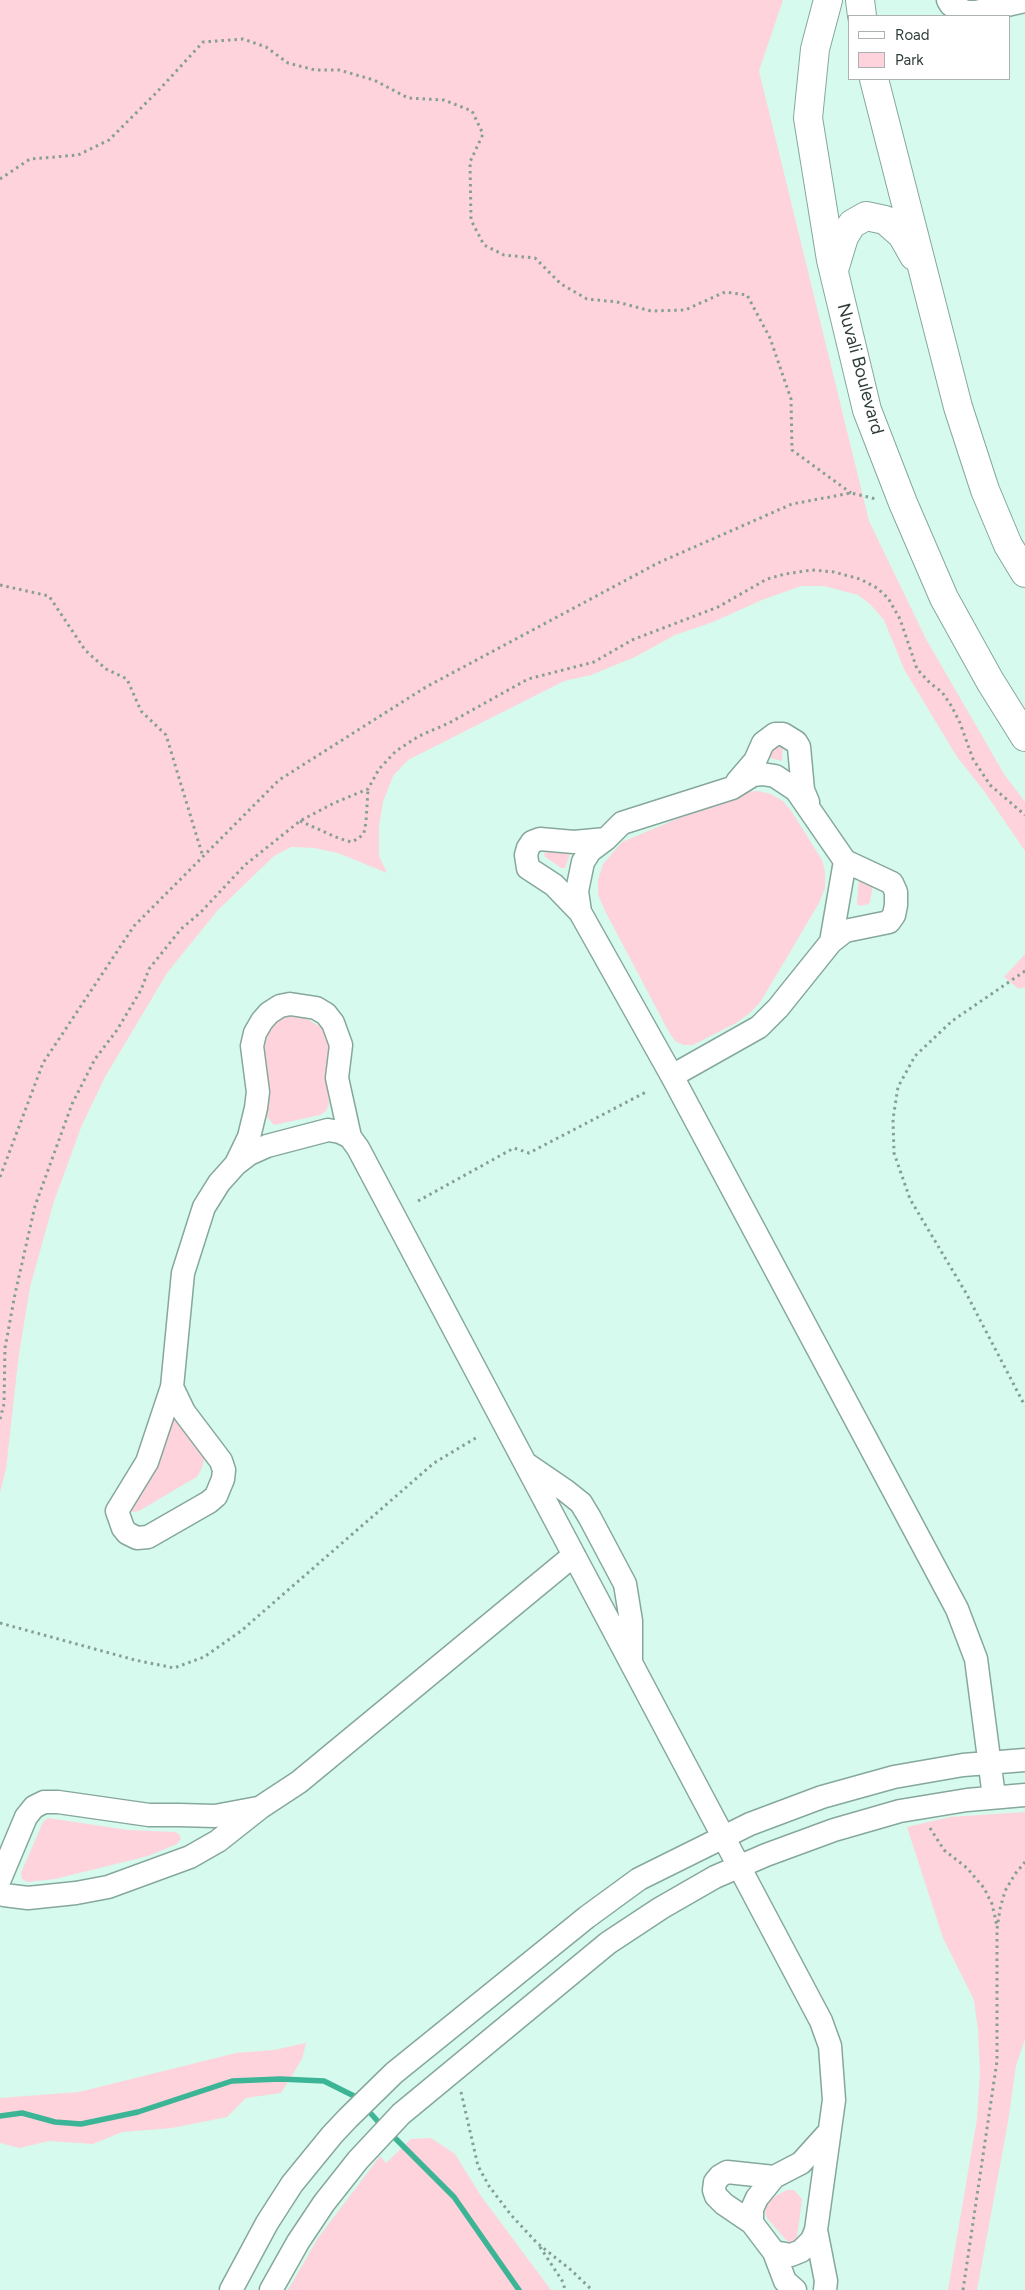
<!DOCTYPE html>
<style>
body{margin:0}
#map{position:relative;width:1025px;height:2290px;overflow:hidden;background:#d6faed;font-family:Figtree,sans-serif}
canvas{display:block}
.legend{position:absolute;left:848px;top:15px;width:162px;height:65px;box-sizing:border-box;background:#fff;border:1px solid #acb2b0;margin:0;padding:6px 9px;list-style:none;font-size:15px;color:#303e39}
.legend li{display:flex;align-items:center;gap:10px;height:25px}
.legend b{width:25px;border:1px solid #acb2b0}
</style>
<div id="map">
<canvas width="1025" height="2290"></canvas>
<ul class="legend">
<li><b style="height:6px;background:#fff"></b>Road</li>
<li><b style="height:14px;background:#fed3dc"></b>Park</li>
</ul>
</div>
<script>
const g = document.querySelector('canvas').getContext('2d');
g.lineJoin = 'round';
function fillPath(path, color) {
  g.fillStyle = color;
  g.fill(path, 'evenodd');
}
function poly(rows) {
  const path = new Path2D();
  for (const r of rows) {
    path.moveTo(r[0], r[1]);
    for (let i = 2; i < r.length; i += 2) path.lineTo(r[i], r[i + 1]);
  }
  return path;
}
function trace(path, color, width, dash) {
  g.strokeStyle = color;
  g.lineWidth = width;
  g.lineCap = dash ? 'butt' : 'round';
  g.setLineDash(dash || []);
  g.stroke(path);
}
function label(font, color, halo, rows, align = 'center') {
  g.font = font + ' Figtree,sans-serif';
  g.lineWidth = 4;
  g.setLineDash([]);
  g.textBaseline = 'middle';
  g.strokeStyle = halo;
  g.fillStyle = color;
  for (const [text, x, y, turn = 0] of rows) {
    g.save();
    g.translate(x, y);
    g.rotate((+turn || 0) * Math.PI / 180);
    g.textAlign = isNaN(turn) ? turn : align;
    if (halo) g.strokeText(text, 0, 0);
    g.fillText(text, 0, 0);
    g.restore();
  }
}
const green = poly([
 [0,0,783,0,759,71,869,521,926,639,1004,774,1025,802,1025,851,984,791,957,757,904,669,884,620,870,604,858,595,824,586,801,586,762,600,713,622,675,635,635,657,591,675,564,681,408,760,393,776,383,802,379,826,379,856,387,873,338,853,314,848,291,847,274,856,217,911,167,973,105,1077,82,1125,54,1201,30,1287,19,1354,6,1469,0,1493],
 [767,741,783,744,782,761,762,756],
 [758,791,771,794,783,801,792,812,822,860,825,871,825,888,819,903,761,1001,751,1012,736,1023,693,1045,684,1045,676,1042,670,1034,604,909,598,894,598,880,603,864,622,842,741,792],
 [547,843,572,848,565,868,561,868,544,856],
 [859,878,873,885,870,902,868,904,860,906,857,904],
 [1025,954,1025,987,1019,989,1004,977],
 [301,1015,322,1028,330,1043,326,1071,329,1104,326,1111,320,1115,274,1125,267,1117,269,1093,264,1046,271,1026,278,1020,288,1016],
 [171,1419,178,1420,201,1449,204,1459,202,1468,197,1477,188,1482,139,1511,133,1512,127,1510],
 [1025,1812,1025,2039,1016,2065,1008,2122,977,2290,948,2290,977,2119,980,2072,978,2030,974,2000,943,1938,907,1827,950,1817],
 [48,1818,128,1830,174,1832,179,1834,181,1839,177,1844,148,1856,55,1879,27,1882,22,1879,21,1873,43,1822],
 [306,2043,302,2059,281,2093,246,2098,227,2117,172,2128,122,2132,93,2144,49,2141,19,2148,0,2143,0,2098,79,2092,236,2053,274,2050],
 [431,2138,455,2154,481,2196,551,2290,288,2290,318,2238,380,2156,386,2163,411,2139],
 [787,2190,794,2190,802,2199,797,2238,794,2243,790,2243,785,2239,767,2218,765,2212,767,2205,772,2198]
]);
const stream = poly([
 [365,2107,382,2126],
 [0,2116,22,2113,55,2122,81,2124,138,2112,232,2081,280,2079,324,2081,354,2096,358,2100],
 [389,2132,454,2197,519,2290]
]);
const path = poly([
 [0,179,30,159,78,155,109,140,158,91,203,42,243,39,266,47,288,63,315,70,339,70,374,80,408,98,444,100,472,111,483,134,470,162,471,220,484,245,504,255,535,258,561,284,587,299,617,302,651,311,685,310,725,292,747,295,770,338,791,399,792,450,851,493],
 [0,585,49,596,85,650,106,669,127,679,141,711,166,735,203,857],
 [300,821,338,838,351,842,358,839,364,833,366,822,368,789],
 [1025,971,952,1021,915,1056,898,1087,893,1119,894,1153,910,1199,966,1293,1025,1406],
 [0,1177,43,1063,134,926,279,780,426,687,658,563,792,504,851,493,876,499],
 [418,1201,514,1148,529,1153,648,1091],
 [0,1419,4,1404,5,1348,15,1294,35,1206,72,1104,95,1059,117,1030,141,990,149,969,181,929,201,912,245,865,300,821,334,803,368,789,379,769,396,751,419,736,449,723,528,679,594,662,632,640,718,607,767,579,785,574,812,570,834,572,860,579,877,588,888,598,900,619,917,669,930,683,942,692,952,707,960,723,973,759,990,785,1025,815],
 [0,1623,135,1660,174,1668,204,1657,241,1631,434,1463,479,1436],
 [930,1828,944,1850,967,1868,984,1888,992,1904,997,1926],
 [461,2092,478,2166,489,2186,511,2215,537,2243,571,2270,592,2290],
 [540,2247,563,2282,565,2290],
 [963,2290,997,2061,997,1929,1000,1909,1005,1891,1015,1874,1025,1862]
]);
const minor = poly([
 [948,0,951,5,964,11,976,12,1025,1],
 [737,782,755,761,763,743,775,734,783,734,796,742,799,747,803,790,808,802],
 [580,912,554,885,528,868,526,855,528,848,532,842,540,839,574,842,606,839],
 [831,942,845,931,889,922,894,915,896,905,896,892,892,883,845,861],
 [672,1076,759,1027,778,1008,831,942,845,861,796,790,775,776,762,774,753,775,732,788,622,823,606,839,590,851,583,862,577,891,580,912,672,1076,957,1609,976,1659,994,1797],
 [236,1164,249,1137,256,1108,258,1092,252,1046,255,1033,262,1021,269,1013,280,1006,290,1004,316,1008,326,1014,333,1023,341,1045,337,1078,350,1137],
 [172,1387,184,1412,221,1461,224,1470,223,1479,216,1496,209,1502,148,1537,137,1538,127,1533,123,1528,117,1511,147,1462,172,1387,183,1273,204,1207,219,1183,236,1164,249,1154,267,1146,328,1130,340,1132,350,1137,358,1148,821,2021,830,2046,834,2100,816,2230,826,2281,825,2290],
 [528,1465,566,1491,581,1503,590,1518,625,1584,631,1621,631,1659],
 [0,1879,26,1817,34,1807,44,1802,58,1802,149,1815,179,1815,215,1816,258,1808],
 [0,1890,4,1895,28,1898,76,1893,108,1887,190,1857,218,1841,261,1807,299,1782,574,1555],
 [752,2223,752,2209,757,2198,774,2177],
 [774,2252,791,2255,801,2251,812,2240,816,2230],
 [231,2290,267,2223,292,2184,332,2135,348,2118,394,2073,587,1917,639,1879,750,1824,822,1797,894,1777,963,1765,1025,1760],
 [271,2290,298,2242,324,2203,358,2160,401,2114,608,1943,661,1908,715,1877,766,1855,834,1830,900,1811,967,1800,1025,1795],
 [795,2290,785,2281,774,2252,752,2223,724,2204,716,2196,714,2190,715,2182,720,2176,727,2172,774,2177,801,2163,829,2132]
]);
const secondary = poly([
 [828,0,815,49,808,118,831,260,867,410,903,503,944,598,990,681,1025,737],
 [860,0,862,16],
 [874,79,958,407,985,490,1008,545,1025,573],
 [834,270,844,237,852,224,866,216,885,220,902,235,914,256]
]);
const streetNames = [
 ["Nuvali Boulevard",860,369,75]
];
fillPath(green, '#fed3dc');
trace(stream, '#3bb595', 5.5);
trace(minor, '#86a89c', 25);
trace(secondary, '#86a89c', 30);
trace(path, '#869f96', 3, [2.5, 4]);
trace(minor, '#fff', 22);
trace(secondary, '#fff', 28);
label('18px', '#303e39', '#fff', streetNames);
</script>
